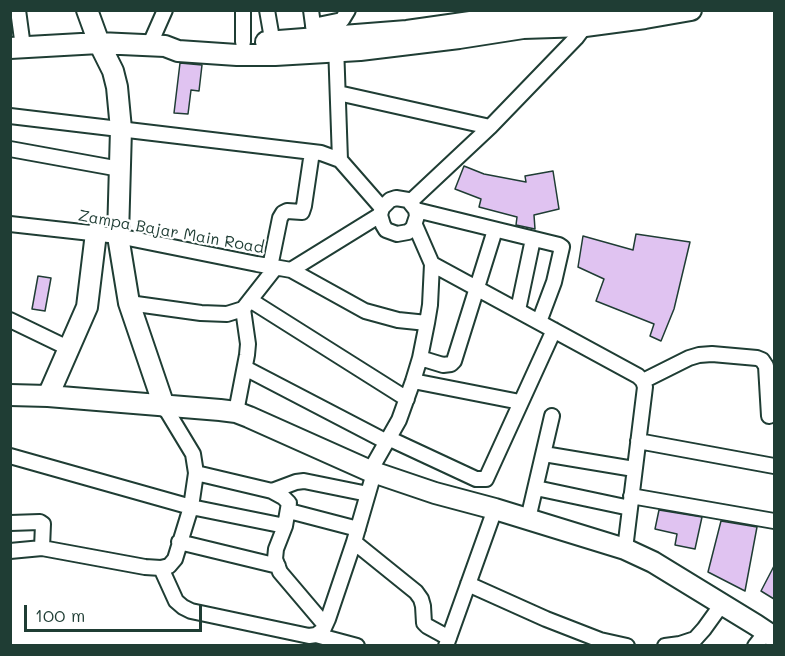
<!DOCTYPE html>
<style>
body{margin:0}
#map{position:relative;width:785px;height:656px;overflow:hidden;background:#fff;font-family:Mali,sans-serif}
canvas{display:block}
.frame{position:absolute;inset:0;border:12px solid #1f3d34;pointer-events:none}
.scale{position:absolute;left:24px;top:605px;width:178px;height:27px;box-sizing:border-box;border:3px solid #1f3d34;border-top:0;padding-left:8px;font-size:18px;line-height:21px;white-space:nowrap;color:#1f3d34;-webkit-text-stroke:4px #fff;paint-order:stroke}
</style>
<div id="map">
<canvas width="785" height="656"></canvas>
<div class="frame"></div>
<div class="scale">100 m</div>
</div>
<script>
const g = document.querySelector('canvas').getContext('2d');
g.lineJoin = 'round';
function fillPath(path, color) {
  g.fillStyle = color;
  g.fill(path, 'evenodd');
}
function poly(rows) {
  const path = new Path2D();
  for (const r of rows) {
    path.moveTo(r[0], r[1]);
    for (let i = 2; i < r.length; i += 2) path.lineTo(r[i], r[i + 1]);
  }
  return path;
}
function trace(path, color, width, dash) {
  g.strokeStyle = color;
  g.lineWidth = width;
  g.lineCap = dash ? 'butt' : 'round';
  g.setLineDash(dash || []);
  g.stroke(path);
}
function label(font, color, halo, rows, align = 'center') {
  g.font = font + ' Mali,sans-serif';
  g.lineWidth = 4.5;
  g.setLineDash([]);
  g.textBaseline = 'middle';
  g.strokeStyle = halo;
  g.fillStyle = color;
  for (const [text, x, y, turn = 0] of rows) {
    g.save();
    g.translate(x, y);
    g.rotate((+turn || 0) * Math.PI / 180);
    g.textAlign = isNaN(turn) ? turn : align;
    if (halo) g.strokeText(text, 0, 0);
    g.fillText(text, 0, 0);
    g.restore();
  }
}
const building = poly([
 [180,63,202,65,199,91,191,90,188,114,174,113,180,63],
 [464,166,484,174,526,182,525,176,553,171,559,209,534,215,535,229,516,225,517,217,479,207,481,199,455,189,464,166],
 [636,234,690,242,674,309,661,341,650,336,654,324,596,301,604,279,578,267,583,236,633,250,636,234],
 [38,276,51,278,45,311,32,309,38,276],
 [659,510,702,517,695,549,675,545,677,534,655,529,659,510],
 [721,521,757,527,745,591,708,572,721,521],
 [774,566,774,599,761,591,774,566]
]);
const street = poly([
 [18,10,23,47],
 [243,10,243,42],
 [267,10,274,50],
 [311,10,316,47],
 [313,26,342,20,348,10],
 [150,44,165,10],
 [336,45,340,160],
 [338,93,490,127],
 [10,116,321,153,340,160,382,208],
 [10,149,120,169],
 [410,202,490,127,576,38,585,26,585,21],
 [416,210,559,245,562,247,554,282,539,322],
 [10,224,118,236,257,264,291,270,380,215,382,208,390,200,396,198,408,200,416,210,417,216,413,228,408,232,397,234,386,230,383,225,380,215],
 [432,264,638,376,643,381,645,387,625,549],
 [270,267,280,218,283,213,287,211,302,212,304,206,312,152],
 [291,270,365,311,398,320,427,323],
 [250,300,407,399],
 [129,303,201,313,227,314,243,309,276,267],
 [518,310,533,239],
 [10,320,68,348],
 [420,358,443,365,451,364,454,361,495,230],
 [245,368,387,442],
 [413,381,520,402],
 [643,381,689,358,699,355,712,354,757,358,762,360,766,366,769,416],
 [236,412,247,355,248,344,243,309],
 [388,438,476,479,486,479,554,330],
 [638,441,774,466],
 [544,454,634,469],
 [10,456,191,507,285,526],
 [370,471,399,420,413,381,420,358,427,323,430,305,432,264,415,225],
 [196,473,272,491,283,497,289,503,285,526,276,549,275,559,280,572,325,625],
 [536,488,630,508],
 [272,491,296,482,304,481,368,494],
 [631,496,774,521],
 [289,511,358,529],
 [528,519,552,416],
 [10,523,40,522,43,524,42,548],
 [179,542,278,566],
 [354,542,416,592,421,599,423,606,424,623,427,626,449,638],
 [10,551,42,548,145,567,161,568,169,566,175,559,191,507,196,473,193,454,164,406],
 [161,568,176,601,183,607,191,611,309,636,316,635,323,630,328,619,354,542,374,473],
 [468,584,546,619,600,640,627,646],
 [316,635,357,646],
 [446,646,495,509],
 [665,646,680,644,695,639,704,629,722,604],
 [755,646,766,632]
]);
const secondary = poly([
 [87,10,99,43,113,71,117,87,121,129,118,236,129,303,164,406],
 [266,42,407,31,520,15,605,10],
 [10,48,99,43,165,46,178,51,237,55,275,55,360,50,459,38,523,28,585,26,645,18,691,10],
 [10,395,48,396,220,410,236,412,249,417,370,471,435,493,495,509,625,549,653,562,756,625,774,637],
 [48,396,87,307,96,233]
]);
const streetNames = [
 ["Zampa Bajar Main Road",171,232,10]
];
fillPath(building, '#e0c3f1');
trace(building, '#1f3d34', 1.5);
trace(street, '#1f3d34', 18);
trace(secondary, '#1f3d34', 24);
trace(street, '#fff', 14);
trace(secondary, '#fff', 20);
label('16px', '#1f3d34', '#fff', streetNames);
</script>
